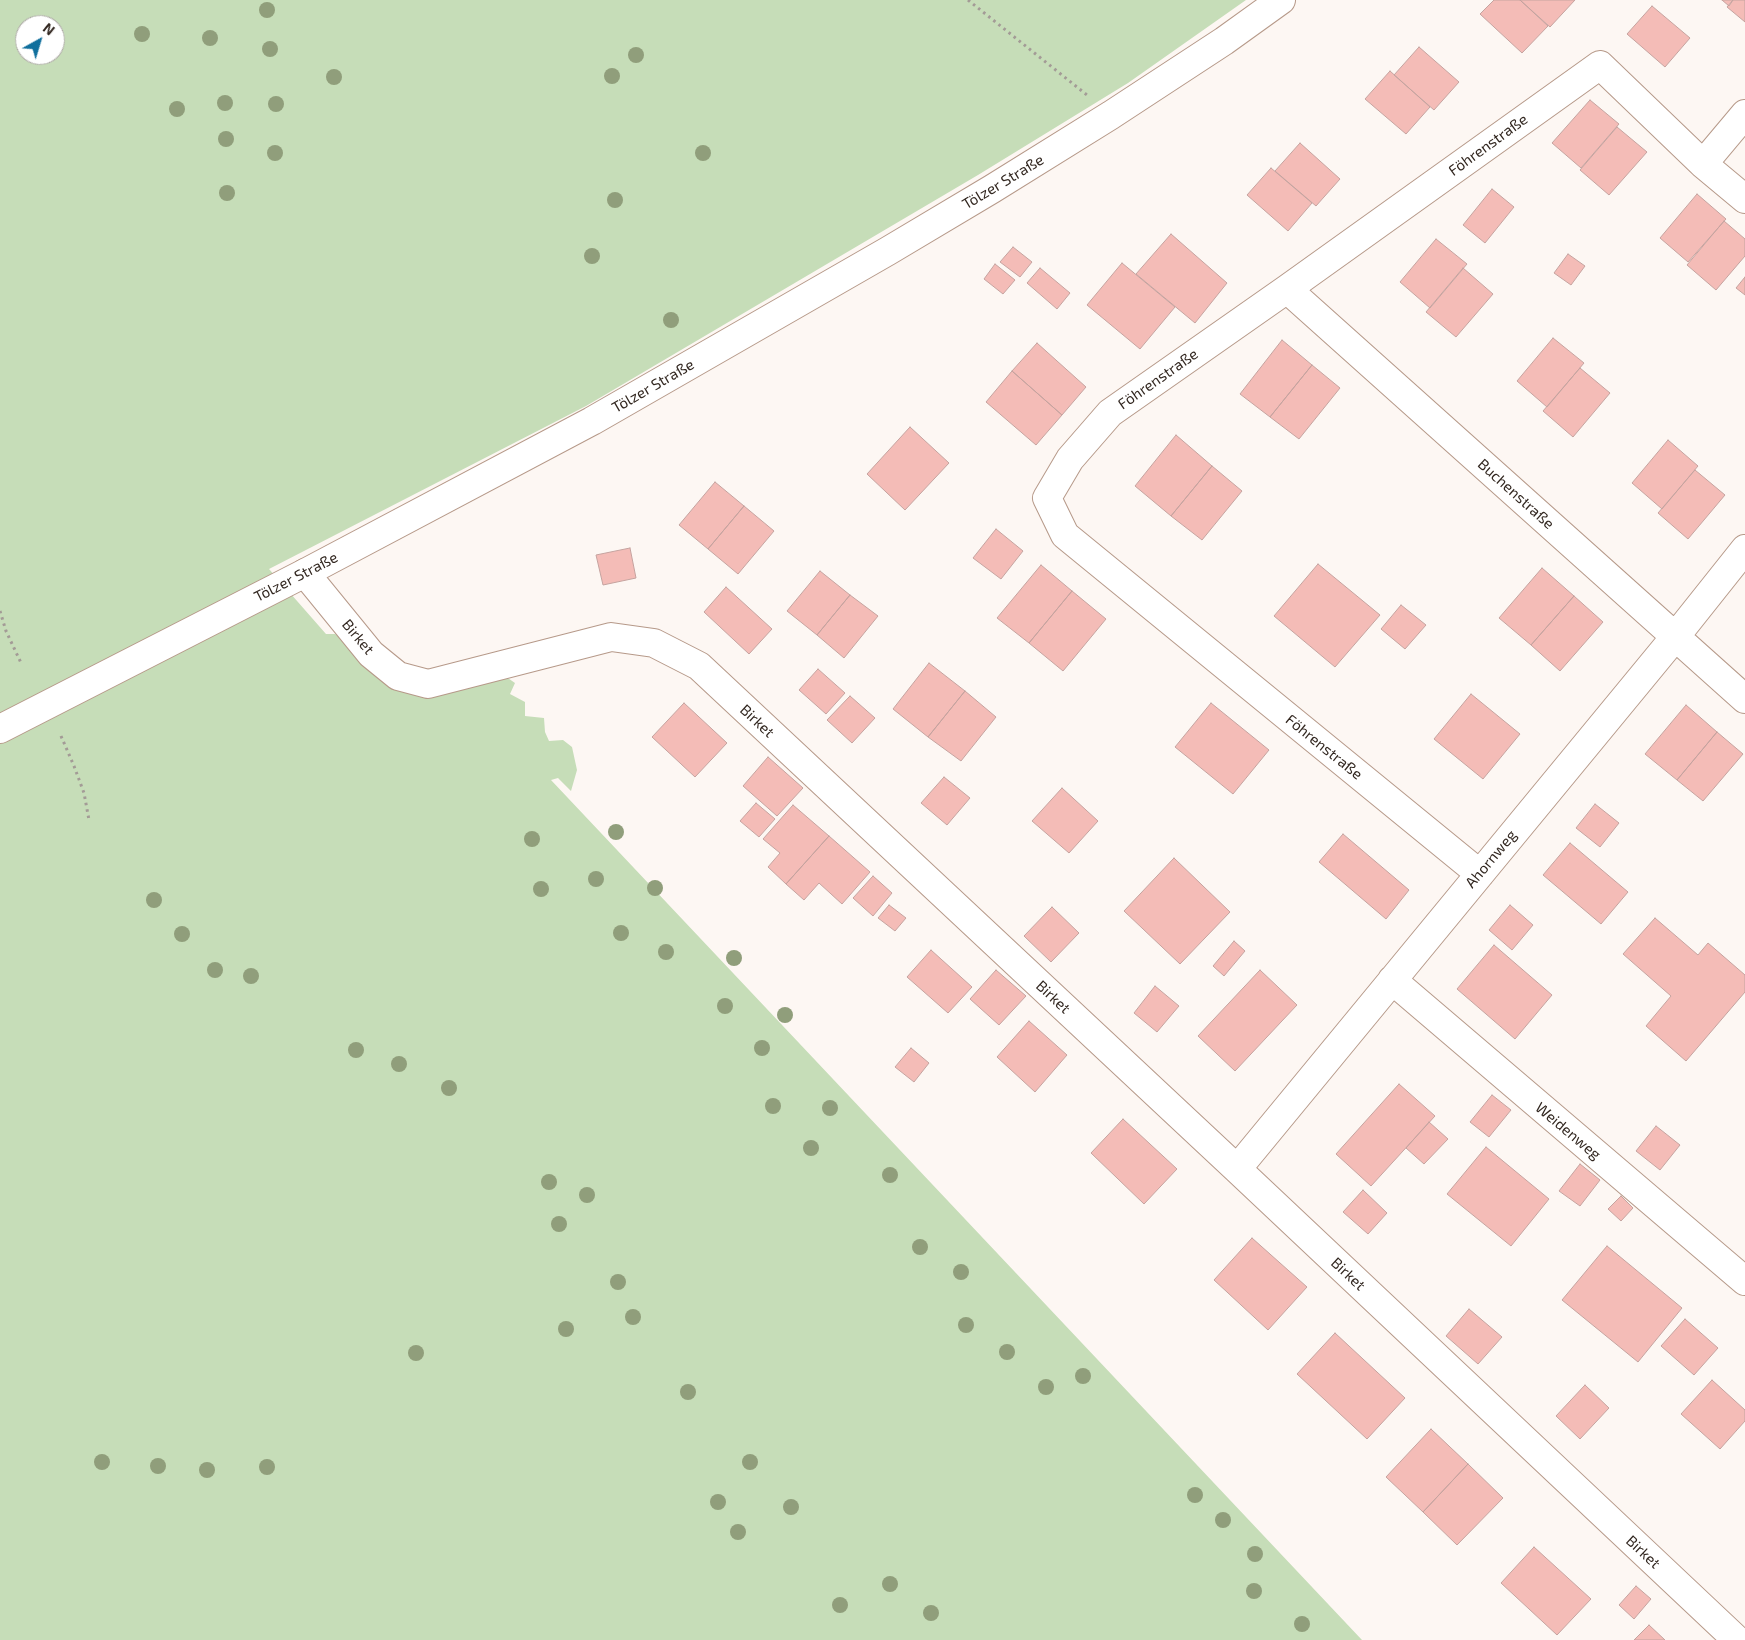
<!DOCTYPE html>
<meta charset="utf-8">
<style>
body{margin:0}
#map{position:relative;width:1745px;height:1640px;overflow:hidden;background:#fdf7f3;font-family:"Exo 2",sans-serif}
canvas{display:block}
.north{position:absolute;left:15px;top:15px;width:50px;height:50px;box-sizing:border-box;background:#fff;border:1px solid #ada9a6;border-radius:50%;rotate:39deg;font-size:14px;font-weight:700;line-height:20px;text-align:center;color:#322720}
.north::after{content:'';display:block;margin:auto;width:18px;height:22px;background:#106f9d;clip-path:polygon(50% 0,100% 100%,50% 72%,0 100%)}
</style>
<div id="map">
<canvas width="1745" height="1640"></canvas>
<div class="north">N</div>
</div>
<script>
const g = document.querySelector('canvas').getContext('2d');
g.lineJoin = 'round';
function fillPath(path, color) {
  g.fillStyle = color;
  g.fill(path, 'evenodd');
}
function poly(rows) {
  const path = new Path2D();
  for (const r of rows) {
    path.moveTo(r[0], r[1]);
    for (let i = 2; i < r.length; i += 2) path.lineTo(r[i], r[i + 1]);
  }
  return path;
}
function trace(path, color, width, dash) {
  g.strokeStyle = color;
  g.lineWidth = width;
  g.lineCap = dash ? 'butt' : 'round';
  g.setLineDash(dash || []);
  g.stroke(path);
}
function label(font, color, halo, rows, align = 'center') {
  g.font = font + ' "Exo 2",sans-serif';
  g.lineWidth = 5;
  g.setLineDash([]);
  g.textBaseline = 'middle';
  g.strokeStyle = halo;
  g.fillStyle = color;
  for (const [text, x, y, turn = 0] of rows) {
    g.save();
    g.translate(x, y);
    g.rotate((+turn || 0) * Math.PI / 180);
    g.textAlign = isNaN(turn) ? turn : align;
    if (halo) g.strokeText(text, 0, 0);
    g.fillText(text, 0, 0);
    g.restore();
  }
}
const green = poly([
 [0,0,1246,0,1128,83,978,175,586,406,269,569,326,634,335,634,350,643,422,673,502,674,515,683,510,694,525,702,525,716,544,718,545,732,549,741,563,740,572,747,577,770,571,791,558,778,551,780,1362,1640,0,1640],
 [25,25,55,25,55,55,25,55]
]);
const building = poly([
 [1494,0,1520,0,1548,26,1522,53,1480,14,1494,0],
 [1520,0,1575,0,1550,27,1520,0],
 [1722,0,1733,0,1729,6,1722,0],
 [1733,0,1745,0,1745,22,1727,7,1733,0],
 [1652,6,1690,38,1665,67,1627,34,1652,6],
 [1419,47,1459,82,1434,110,1394,75,1419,47],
 [1390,71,1430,107,1406,134,1365,99,1390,71],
 [1590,100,1619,124,1581,168,1552,143,1590,100],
 [1617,127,1647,152,1609,195,1580,170,1617,127],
 [1300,143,1340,179,1316,206,1275,171,1300,143],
 [1271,168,1312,203,1288,231,1247,195,1271,168],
 [1492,189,1514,207,1485,243,1463,225,1492,189],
 [1697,194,1726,219,1688,262,1660,238,1697,194],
 [1724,221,1745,239,1745,256,1716,290,1687,265,1724,221],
 [1171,234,1227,283,1195,323,1136,274,1171,234],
 [1436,239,1467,264,1430,308,1400,282,1436,239],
 [1013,247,1032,262,1020,277,1000,262,1013,247],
 [1568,254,1585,266,1571,285,1554,273,1568,254],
 [1122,263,1175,307,1140,349,1087,305,1122,263],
 [995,264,1015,280,1003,294,984,279,995,264],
 [1040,268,1070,293,1057,309,1027,283,1040,268],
 [1463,268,1493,294,1456,337,1426,312,1463,268],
 [1745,277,1745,295,1736,288,1745,277],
 [1553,338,1584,363,1547,407,1517,381,1553,338],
 [1282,340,1312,365,1270,417,1240,394,1282,340],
 [1037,343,1086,387,1062,415,1012,371,1037,343],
 [1312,365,1340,388,1299,439,1270,417,1312,365],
 [1580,368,1610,393,1573,437,1543,411,1580,368],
 [1012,371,1062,415,1036,445,986,402,1012,371],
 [910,427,949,463,905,510,867,474,910,427],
 [1176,435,1212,466,1171,516,1135,486,1176,435],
 [1668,440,1698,466,1662,509,1632,483,1668,440],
 [1212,466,1242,491,1202,540,1171,516,1212,466],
 [1695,470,1725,495,1688,539,1658,513,1695,470],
 [715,482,744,506,708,549,679,525,715,482],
 [744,506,774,531,738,574,708,549,744,506],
 [996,529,1023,551,1001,579,973,558,996,529],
 [630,548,636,578,603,585,596,555,630,548],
 [1318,564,1380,615,1335,667,1274,616,1318,564],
 [1041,565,1072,591,1029,643,997,618,1041,565],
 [1542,568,1574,596,1531,645,1499,618,1542,568],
 [820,571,850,595,817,635,787,611,820,571],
 [726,587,772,629,749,654,704,612,726,587],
 [1072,591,1106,619,1063,671,1029,643,1072,591],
 [850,595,878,616,844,658,817,635,850,595],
 [1574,596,1603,622,1560,671,1531,645,1574,596],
 [1401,605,1426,625,1405,649,1381,629,1401,605],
 [929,663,965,691,928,737,893,709,929,663],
 [818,669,845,693,826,714,799,690,818,669],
 [965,691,996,717,961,761,928,737,965,691],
 [1471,694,1520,734,1483,779,1434,739,1471,694],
 [850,696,875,718,852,743,827,720,850,696],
 [684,703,727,743,695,777,652,737,684,703],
 [1211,703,1269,750,1233,794,1175,747,1211,703],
 [1686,705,1717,732,1677,780,1645,754,1686,705],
 [1717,732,1743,754,1703,801,1677,780,1717,732],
 [768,757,803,788,777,816,743,786,768,757],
 [944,777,970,798,947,825,921,803,944,777],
 [1062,788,1098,821,1069,853,1032,821,1062,788],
 [756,803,775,819,759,837,740,821,756,803],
 [1595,804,1619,823,1600,847,1576,828,1595,804],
 [793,805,829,836,786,884,768,867,780,853,763,839,793,805],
 [1343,834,1409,890,1386,919,1319,862,1343,834],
 [829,836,870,872,842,904,819,883,804,900,786,884,829,836],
 [1570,843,1628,892,1601,924,1543,875,1570,843],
 [1174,858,1230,912,1180,964,1124,911,1174,858],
 [873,876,892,893,873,916,853,898,873,876],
 [889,905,906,918,895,931,878,918,889,905],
 [1510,905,1533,925,1512,950,1489,930,1510,905],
 [1052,907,1079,933,1051,962,1024,936,1052,907],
 [1655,918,1698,955,1708,943,1745,975,1745,992,1686,1061,1646,1026,1671,996,1623,954,1655,918],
 [1234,941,1245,951,1224,976,1213,966,1234,941],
 [1494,945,1552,995,1515,1039,1457,989,1494,945],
 [931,950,972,987,948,1013,907,977,931,950],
 [996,970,1026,996,999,1025,970,999,996,970],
 [1260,970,1297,1005,1235,1071,1198,1036,1260,970],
 [1155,986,1179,1006,1157,1032,1134,1013,1155,986],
 [1029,1021,1067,1055,1035,1092,997,1057,1029,1021],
 [911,1048,929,1063,914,1082,895,1067,911,1048],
 [1399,1084,1435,1116,1371,1186,1336,1154,1399,1084],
 [1492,1095,1511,1110,1489,1137,1470,1122,1492,1095],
 [1123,1119,1177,1169,1144,1204,1091,1153,1123,1119],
 [1429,1122,1448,1139,1424,1164,1406,1148,1429,1122],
 [1656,1126,1680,1145,1660,1170,1636,1151,1656,1126],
 [1486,1147,1549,1199,1511,1246,1447,1194,1486,1147],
 [1580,1164,1600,1180,1580,1206,1559,1191,1580,1164],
 [1363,1190,1387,1213,1368,1234,1343,1212,1363,1190],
 [1621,1196,1633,1208,1621,1221,1608,1209,1621,1196],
 [1252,1238,1307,1287,1268,1330,1214,1280,1252,1238],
 [1607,1246,1682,1308,1638,1362,1562,1300,1607,1246],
 [1469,1309,1502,1337,1478,1364,1446,1336,1469,1309],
 [1685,1319,1718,1348,1694,1375,1661,1346,1685,1319],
 [1335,1333,1405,1398,1367,1439,1297,1374,1335,1333],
 [1712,1380,1745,1410,1745,1421,1720,1449,1681,1414,1712,1380],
 [1585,1385,1609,1408,1580,1439,1556,1416,1585,1385],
 [1431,1429,1468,1464,1423,1512,1386,1477,1431,1429],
 [1468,1464,1503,1498,1457,1545,1423,1512,1468,1464],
 [1534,1547,1591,1599,1557,1635,1501,1583,1534,1547],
 [1636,1586,1651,1599,1634,1619,1619,1605,1636,1586],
 [1649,1625,1665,1640,1634,1640,1649,1625]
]);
const path = poly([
 [968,0,1087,95],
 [0,611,6,631,22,665],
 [61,736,74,766,84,793,89,820]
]);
const minor = poly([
 [1703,164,1745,114],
 [1287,289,1745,699],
 [305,573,371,654,398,676,428,684,611,637,654,643,699,666,1237,1169,1737,1640],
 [1480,874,1065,535,1047,498,1070,459,1110,413,1287,289,1600,65,1703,164,1745,199],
 [1392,980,1745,1281],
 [1237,1169,1675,637,1745,549]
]);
const major = poly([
 [0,729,305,573,592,421,888,251,992,189,1111,115,1224,41,1281,0]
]);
const trees = [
 [267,10],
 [142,34],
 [210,38],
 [270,49],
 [636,55],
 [612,76],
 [334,77],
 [225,103],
 [276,104],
 [177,109],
 [226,139],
 [275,153],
 [703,153],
 [227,193],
 [615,200],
 [592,256],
 [671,320],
 [616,832],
 [532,839],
 [596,879],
 [655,888],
 [541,889],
 [154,900],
 [621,933],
 [182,934],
 [666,952],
 [734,958],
 [215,970],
 [251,976],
 [725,1006],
 [785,1015],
 [762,1048],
 [356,1050],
 [399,1064],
 [449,1088],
 [773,1106],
 [830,1108],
 [811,1148],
 [890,1175],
 [549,1182],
 [587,1195],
 [559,1224],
 [920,1247],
 [961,1272],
 [618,1282],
 [633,1317],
 [966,1325],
 [566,1329],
 [1007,1352],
 [416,1353],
 [1083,1376],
 [1046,1387],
 [688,1392],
 [102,1462],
 [750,1462],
 [158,1466],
 [267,1467],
 [207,1470],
 [1195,1495],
 [718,1502],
 [791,1507],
 [1223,1520],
 [738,1532],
 [1255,1554],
 [890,1584],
 [1254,1591],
 [840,1605],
 [931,1613],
 [1302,1624]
];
const streetNames = [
 ["Föhrenstraße",1488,145,-36],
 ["Tölzer Straße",1003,182,-31],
 ["Föhrenstraße",1158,379,-35],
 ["Tölzer Straße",653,386,-30],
 ["Buchenstraße",1516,494,42],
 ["Tölzer Straße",296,577,-27],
 ["Birket",358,637,50],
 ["Birket",757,721,43],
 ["Föhrenstraße",1324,747,39],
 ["Ahornweg",1491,859,-50],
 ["Birket",1053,997,43],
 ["Weidenweg",1568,1131,40],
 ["Birket",1348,1274,43],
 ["Birket",1643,1552,43]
];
fillPath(green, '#c6ddb8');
fillPath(building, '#f4bcb7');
trace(building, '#c5a39f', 1);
trace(minor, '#b69989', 30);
trace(major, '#b69989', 30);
trace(path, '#a39b96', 3, [2.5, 4]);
trace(minor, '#fff', 28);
trace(major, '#fff', 28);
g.fillStyle = '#909e7b';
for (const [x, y] of trees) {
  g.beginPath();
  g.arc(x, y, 8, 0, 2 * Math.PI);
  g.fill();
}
label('15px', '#322720', '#fff', streetNames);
</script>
